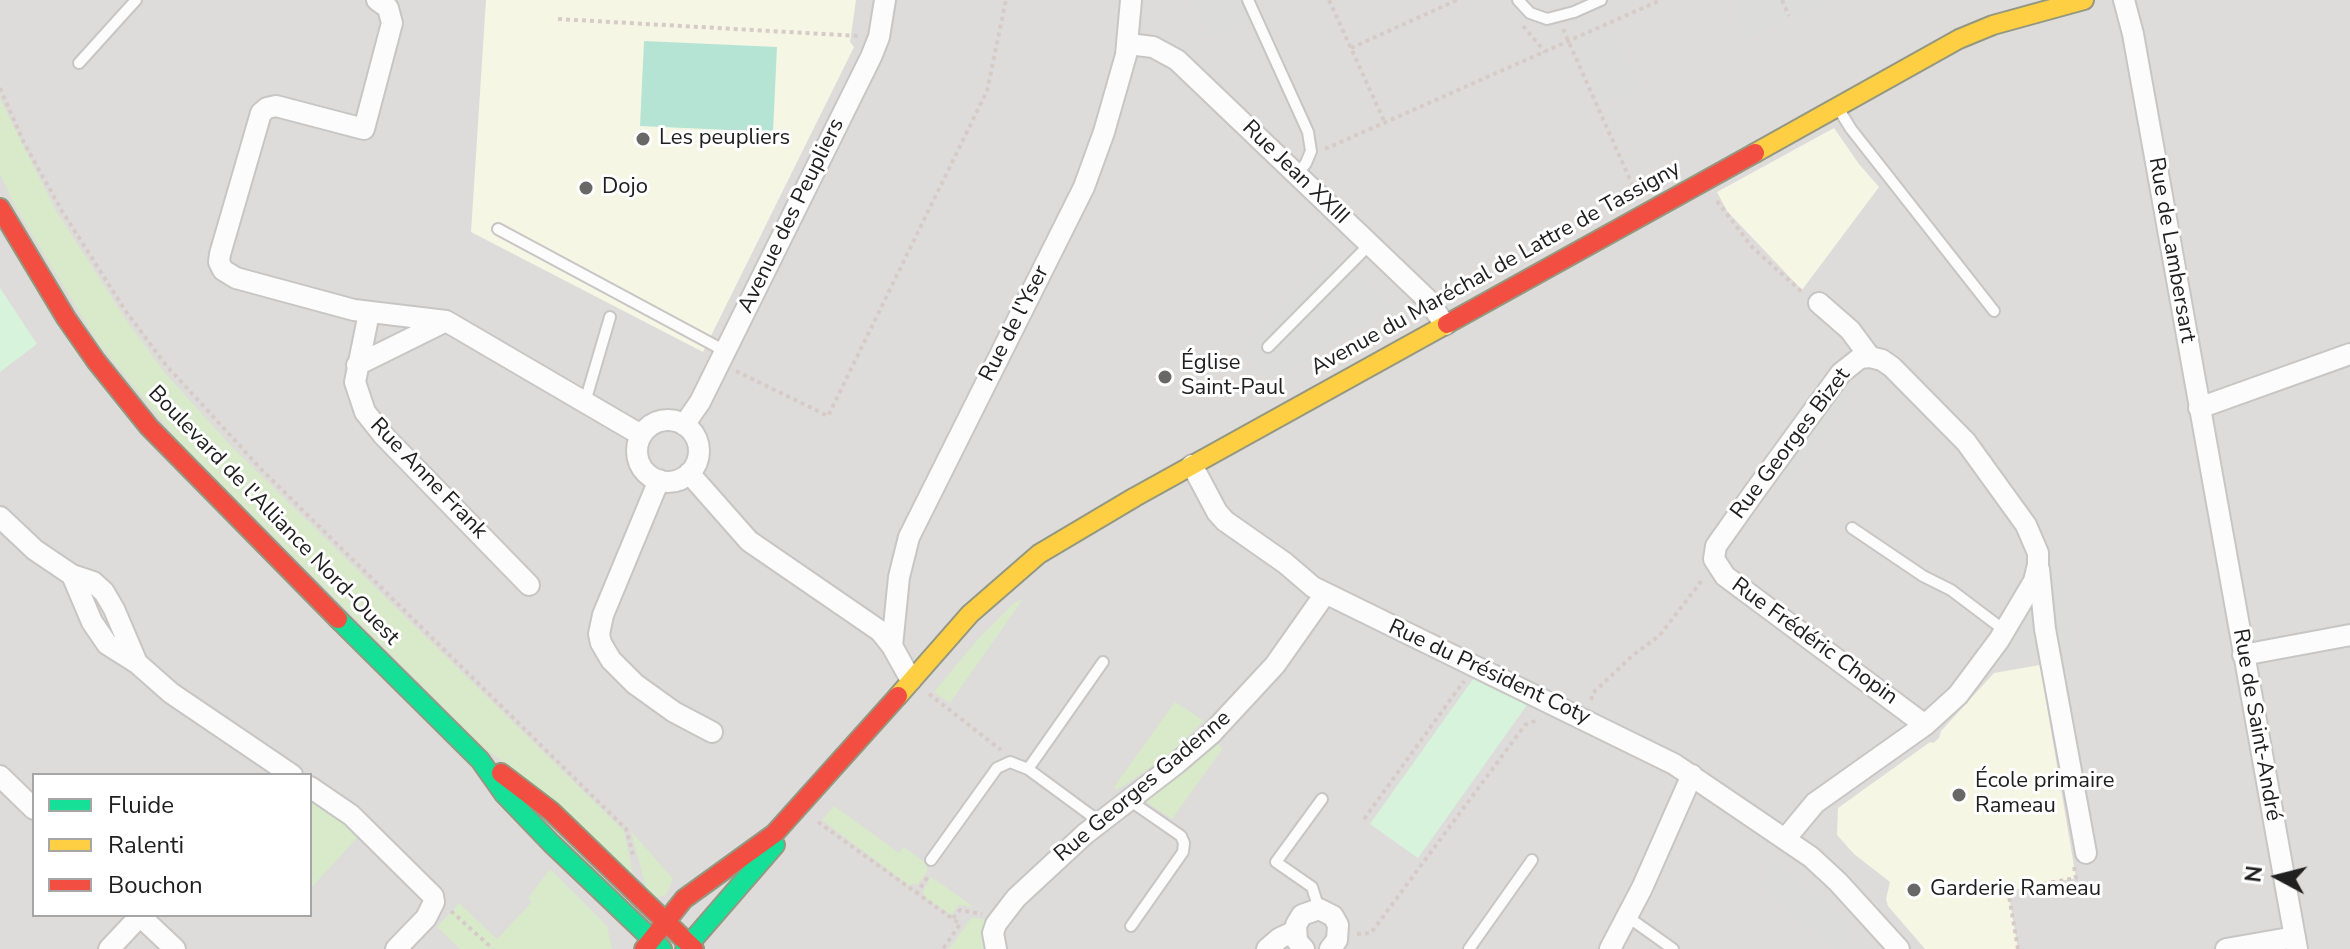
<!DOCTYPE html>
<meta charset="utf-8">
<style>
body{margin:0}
#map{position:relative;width:2350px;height:949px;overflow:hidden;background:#eeede9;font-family:"Nunito Sans",sans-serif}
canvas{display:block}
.legend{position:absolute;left:32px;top:773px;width:280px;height:144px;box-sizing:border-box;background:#fff;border:2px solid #a6a6a6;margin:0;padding:10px 14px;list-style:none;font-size:24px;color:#202020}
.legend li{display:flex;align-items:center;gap:16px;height:40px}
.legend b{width:40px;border:2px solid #a6a6a6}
.north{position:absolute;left:2238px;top:837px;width:80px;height:80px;-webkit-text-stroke:6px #fff;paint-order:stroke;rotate:277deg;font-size:22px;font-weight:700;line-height:32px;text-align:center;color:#202020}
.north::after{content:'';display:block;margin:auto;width:28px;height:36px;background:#202020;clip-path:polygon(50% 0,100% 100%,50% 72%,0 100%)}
</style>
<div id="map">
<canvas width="2350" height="949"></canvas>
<ul class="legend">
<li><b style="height:10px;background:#16e098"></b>Fluide</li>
<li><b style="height:10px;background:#ffcf43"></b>Ralenti</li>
<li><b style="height:10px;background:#f24e42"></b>Bouchon</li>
</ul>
<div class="north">N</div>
</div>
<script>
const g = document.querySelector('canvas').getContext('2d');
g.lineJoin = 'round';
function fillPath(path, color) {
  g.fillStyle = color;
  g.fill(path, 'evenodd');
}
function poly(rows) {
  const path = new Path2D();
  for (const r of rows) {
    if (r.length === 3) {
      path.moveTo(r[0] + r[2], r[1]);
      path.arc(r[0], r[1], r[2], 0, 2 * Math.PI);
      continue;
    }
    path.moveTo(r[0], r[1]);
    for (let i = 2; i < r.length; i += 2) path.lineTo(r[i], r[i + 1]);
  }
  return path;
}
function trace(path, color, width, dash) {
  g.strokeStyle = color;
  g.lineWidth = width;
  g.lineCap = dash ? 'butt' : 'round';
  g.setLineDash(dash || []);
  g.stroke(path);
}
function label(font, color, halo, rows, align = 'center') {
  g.font = font + ' "Nunito Sans",sans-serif';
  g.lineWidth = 6;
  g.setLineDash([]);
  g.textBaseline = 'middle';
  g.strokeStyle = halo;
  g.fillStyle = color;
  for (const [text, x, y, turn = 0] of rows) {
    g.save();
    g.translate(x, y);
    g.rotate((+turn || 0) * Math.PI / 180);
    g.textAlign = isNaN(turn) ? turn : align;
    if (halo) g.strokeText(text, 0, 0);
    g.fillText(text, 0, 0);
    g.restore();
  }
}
const residential = poly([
 [0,0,2350,0,2350,949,0,949],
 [34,775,310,775,310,915,34,915]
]);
const education = poly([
 [486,0,856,0,850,42,854,47,703,352,471,232],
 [1834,128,1859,164,1879,187,1802,290,1727,211,1717,192],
 [2040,665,2076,878,2008,891,2018,949,1925,949,1888,906,1886,899,1890,882,1854,854,1837,835,1838,808,1930,742,1933,743,1939,738,1941,731,1994,673]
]);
const religious = poly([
 [1193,0,1249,0,1257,17,1210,38],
 [1730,0,1832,0,1833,1,1747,39],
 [1612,26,1639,89,1600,106,1572,43],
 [1335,255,1395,308,1273,380,1241,350],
 [1850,374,1855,390,1783,490,1777,472],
 [2051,557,2060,573,2073,649,1987,668],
 [1771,859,1850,923,1849,938,1842,949,1833,949,1758,886,1769,875]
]);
const grass = poly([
 [0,99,56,211,127,321,164,372,232,447,624,831,635,885,522,775,484,748,176,438,99,344,17,210,0,174],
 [1023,599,950,703,934,692,978,639,1013,604],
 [1175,702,1204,721,1166,757,1117,790,1114,787],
 [1214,742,1223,748,1172,819,1143,800],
 [310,800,339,818,358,837,310,889],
 [834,806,899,853,904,847,927,864,927,872,918,884,908,885,822,820],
 [631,831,673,879,666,895,657,897,648,895],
 [550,869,607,926,612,949,460,949,437,927,459,903,497,939,532,902,528,898],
 [931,877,974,907,959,905,951,915,924,897,923,891],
 [972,917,990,921,990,949,949,949]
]);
const park = poly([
 [0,288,37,344,0,372],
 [1473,679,1527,705,1418,858,1370,824]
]);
const pitch = poly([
 [644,41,777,47,773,132,640,126]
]);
const path = poly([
 [1329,0,1385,123],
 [1782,0,1789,16],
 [558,19,859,36],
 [1523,26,1545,52],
 [1563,29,1636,193],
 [1351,48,1457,0],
 [0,88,24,143,62,211,125,310,165,364,261,469,626,829,634,858],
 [1325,149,1661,0],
 [1717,201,1752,247,1803,293],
 [736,371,828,416,987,91,1006,0],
 [929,694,1001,750],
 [1591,700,1593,693,1632,656,1660,635,1703,579],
 [1364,819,1464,681],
 [818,822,960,924,943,949],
 [916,894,929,875],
 [451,911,493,949],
 [953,918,960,910,982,914],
 [1357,934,1371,933,1525,725,1538,720],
 [2018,949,2008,890,2076,878,2074,866]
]);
const lane = poly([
 [1248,0,1308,132,1311,151,1306,163,1297,175],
 [1518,0,1530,13,1547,19,1574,12,1601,0],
 [79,63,136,0],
 [1838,108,1851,129,1994,311],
 [498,229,725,351],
 [1268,347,1370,244],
 [585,402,610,317],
 [1852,528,1923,576,1951,590,2004,630],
 [1028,769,1103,662],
 [1129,800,1181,836,1184,843,1183,852,1131,926],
 [931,860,997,768,1010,762,1028,769,1100,822],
 [1319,909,1312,887,1276,862,1322,799],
 [1628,917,1673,949],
 [1469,949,1532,860]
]);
const street = poly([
 [377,0,388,8,392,23,364,129,276,106,267,108,261,113,220,254,219,262,223,270,236,278,354,310,446,321,641,435],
 [2124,0,2133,34,2297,949],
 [1129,44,1153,47,1177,60,1428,300,1445,325],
 [1819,303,1850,330,1870,357],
 [369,313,355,382,365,412,384,436,529,585],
 [357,365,446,321],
 [2199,408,2350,354],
 [668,451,31],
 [684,425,700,402,871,57,879,37,885,0],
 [1192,465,1217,512,1225,521,1285,563,1313,587,1674,764,1811,857,1838,882,1899,949],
 [689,473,749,541,880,631,892,646,911,680],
 [659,480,603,615,599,634,601,643,611,660,635,684,674,712,712,732],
 [0,517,35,550,72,575,92,622,107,644,137,663,171,693,292,775],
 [2039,569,2045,629,2086,853],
 [72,575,93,582,104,592,114,609,137,663],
 [892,646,899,577,909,537,1084,187,1104,132,1126,55,1131,0],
 [2243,655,2350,635],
 [0,776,34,809],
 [310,787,351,815,433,896,434,902,426,918,396,949],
 [1786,838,1815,803,1925,725,1958,695,1999,640,2034,581,2038,565,2038,553,2026,525,1966,442,1892,367,1882,360,1870,357,1860,358,1841,373,1755,491,1716,546,1714,559,1725,576,1925,725],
 [139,915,175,949],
 [109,949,140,916],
 [996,949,993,933,996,924,1016,898,1085,834,1177,763,1211,734,1275,665,1325,594],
 [1267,949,1280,938,1295,931],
 [1304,949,1297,941,1296,925,1302,915,1319,909,1333,916,1338,925,1337,940,1330,949],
 [1610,949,1642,888,1692,775],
 [2226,949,2295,937]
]);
const fast = poly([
 [338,619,480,760,504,794,551,843,662,949],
 [685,949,775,845]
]);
const slow = poly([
 [1755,153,1959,39,1993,25,2084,0],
 [898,696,970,614,1039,554,1135,497,1447,324]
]);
const jam = poly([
 [0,208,66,318,96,361,149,427,338,619],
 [1447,324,1755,153],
 [501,773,551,811,694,949],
 [644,949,684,899,774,834,898,696]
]);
const markers = [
 [643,139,8,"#686866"],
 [586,188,8,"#686866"],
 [1165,377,8,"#686866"],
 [1959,795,8,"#686866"],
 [1914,890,8,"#686866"]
];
const poiNames = [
 ["Les peupliers",659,139],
 ["Dojo",602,188],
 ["Église",1181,364],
 ["Saint-Paul",1181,389],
 ["École primaire",1975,782],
 ["Rameau",1975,807],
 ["Garderie Rameau",1930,890]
];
const streetNames = [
 ["Rue Jean XXIII",1295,173,44],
 ["Avenue des Peupliers",792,216,-64],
 ["Rue de Lambersart",2171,250,80],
 ["Avenue du Maréchal de Lattre de Tassigny",1496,269,-29],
 ["Rue de l'Yser",1015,324,-63],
 ["Rue Georges Bizet",1791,444,-53],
 ["Rue Anne Frank",428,479,46],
 ["Boulevard de l'Alliance Nord-Ouest",273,516,46],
 ["Rue Frédéric Chopin",1814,642,36],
 ["Rue du Président Coty",1489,673,25],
 ["Rue de Saint-André",2256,725,80],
 ["Rue Georges Gadenne",1143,787,-40]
];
fillPath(residential, '#dddcda');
fillPath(education, '#f6f6e5');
fillPath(religious, '#dcdcda');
fillPath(grass, '#d8eac9');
fillPath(park, '#d8f3db');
fillPath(pitch, '#b6e4d4');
trace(lane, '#c7c6c5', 14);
trace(street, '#c7c6c5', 24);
trace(fast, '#949881', 22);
trace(slow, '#949881', 22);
trace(jam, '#949881', 22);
trace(path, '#d7cbc8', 4, [4, 4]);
trace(lane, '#fcfcfc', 10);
trace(street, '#fcfcfc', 20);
trace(fast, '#16e098', 18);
trace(slow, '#ffcf43', 18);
trace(jam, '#f24e42', 18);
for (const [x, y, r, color] of markers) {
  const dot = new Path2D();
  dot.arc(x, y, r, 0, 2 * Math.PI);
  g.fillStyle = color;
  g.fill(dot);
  trace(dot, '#fff', 3);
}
label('22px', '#202020', '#fff', poiNames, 'left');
label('22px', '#202020', '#fff', streetNames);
</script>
